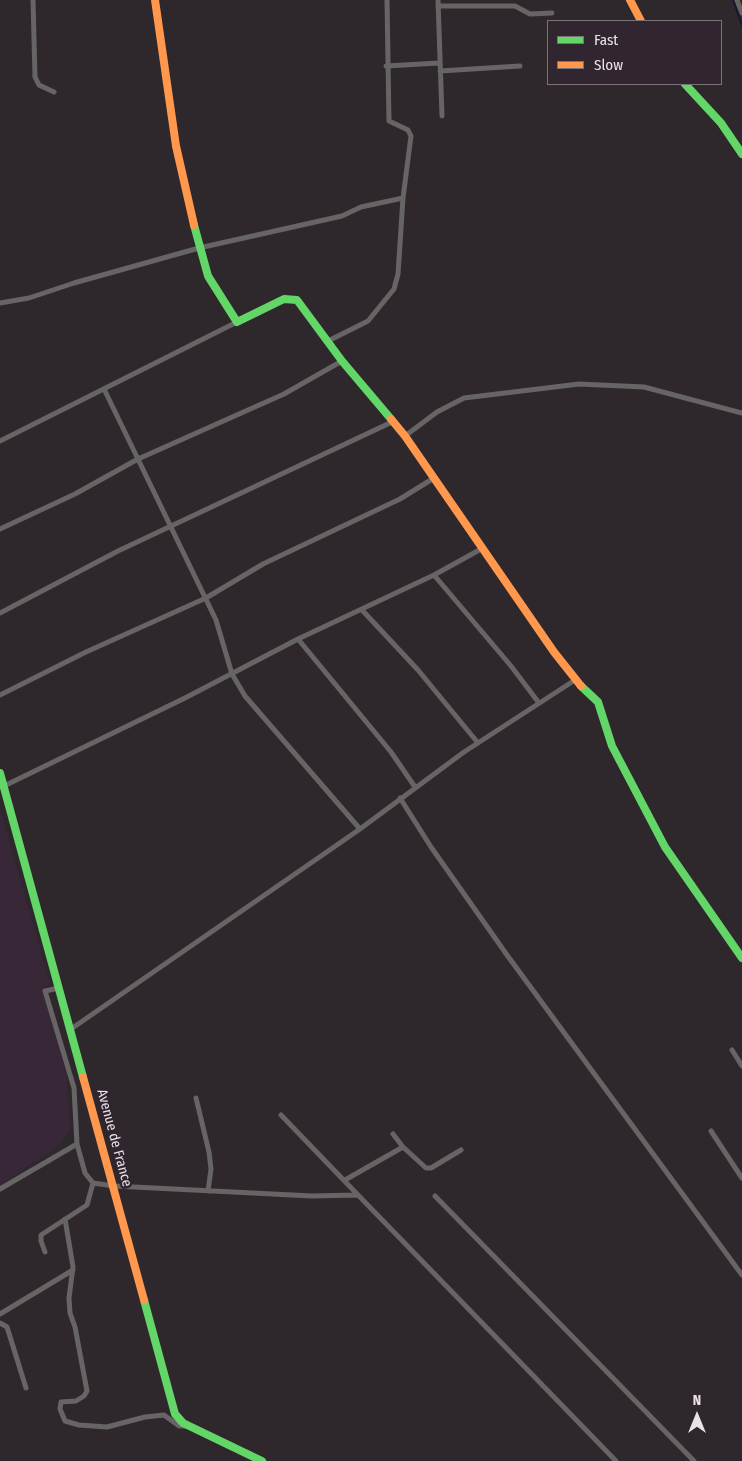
<!DOCTYPE html>
<style>
body{margin:0}
#map{position:relative;width:742px;height:1461px;overflow:hidden;background:#2e282d;font-family:"Fira Sans Condensed",sans-serif}
canvas{display:block}
.legend{position:absolute;left:547px;top:20px;width:175px;height:65px;box-sizing:border-box;background:#31252f;border:1px solid #7b7179;margin:0;padding:6px 9px;list-style:none;font-size:15px;color:#eae2e9}
.legend li{display:flex;align-items:center;gap:10px;height:25px}
.legend b{width:25px;border:1px solid #7b7179}
.north{position:absolute;left:672px;top:1391px;width:50px;height:50px;-webkit-text-stroke:4px #31252f;paint-order:stroke;rotate:0deg;font-size:14px;font-weight:700;line-height:20px;text-align:center;color:#eae2e9}
.north::after{content:'';display:block;margin:auto;width:18px;height:22px;background:#eae2e9;clip-path:polygon(50% 0,100% 100%,50% 72%,0 100%)}
</style>
<div id="map">
<canvas width="742" height="1461"></canvas>
<ul class="legend">
<li><b style="height:6px;background:#63d668"></b>Fast</li>
<li><b style="height:6px;background:#ff974d"></b>Slow</li>
</ul>
<div class="north">N</div>
</div>
<script>
const g = document.querySelector('canvas').getContext('2d');
g.lineJoin = 'round';
function fillPath(path, color) {
  g.fillStyle = color;
  g.fill(path, 'evenodd');
}
function poly(rows) {
  const path = new Path2D();
  for (const r of rows) {
    path.moveTo(r[0], r[1]);
    for (let i = 2; i < r.length; i += 2) path.lineTo(r[i], r[i + 1]);
  }
  return path;
}
function trace(path, color, width, dash) {
  g.strokeStyle = color;
  g.lineWidth = width;
  g.lineCap = dash ? 'butt' : 'round';
  g.setLineDash(dash || []);
  g.stroke(path);
}
function label(font, color, halo, rows, align = 'center') {
  g.font = font + ' "Fira Sans Condensed",sans-serif';
  g.lineWidth = 5;
  g.setLineDash([]);
  g.textBaseline = 'middle';
  g.strokeStyle = halo;
  g.fillStyle = color;
  for (const [text, x, y, turn = 0] of rows) {
    g.save();
    g.translate(x, y);
    g.rotate((+turn || 0) * Math.PI / 180);
    g.textAlign = isNaN(turn) ? turn : align;
    if (halo) g.strokeText(text, 0, 0);
    g.fillText(text, 0, 0);
    g.restore();
  }
}
const built = poly([
 [0,809,50,984,42,990,66,1073,71,1127,59,1146,0,1185]
]);
const stream = poly([
 [733,0,742,25]
]);
const street = poly([
 [33,0,35,77,39,85,54,92],
 [438,0,442,116],
 [737,0,742,13],
 [438,6,515,6,530,14,552,13],
 [386,66,439,63],
 [440,71,520,66],
 [0,303,29,298,74,283,199,248,342,216,361,207,403,198],
 [328,341,368,321,394,289,398,274,403,198,411,136,408,130,389,121,387,0],
 [104,389,216,620,232,674,245,696,360,829],
 [405,436,437,412,464,398,579,384,644,387,742,413],
 [0,441,237,322],
 [0,529,75,494,138,459,284,394,342,361],
 [434,575,511,666,539,703],
 [362,610,418,670,478,743],
 [0,613,118,551,392,422],
 [298,639,391,752,415,787],
 [0,695,86,652,206,598,263,564,400,499,434,478],
 [4,786,185,698,298,639,434,575,483,548],
 [400,798,431,847,507,955,742,1275],
 [71,1029,360,829,464,752,575,680],
 [732,1050,742,1066],
 [196,1098,209,1152,211,1169,208,1191],
 [281,1115,358,1195],
 [711,1131,742,1178],
 [393,1134,403,1147,426,1168,431,1168,461,1150],
 [77,1144,85,1173,93,1183,114,1186,312,1196,358,1195,616,1461],
 [345,1180,403,1147],
 [0,1189,77,1144,74,1088,45,991,59,988],
 [435,1196,694,1461],
 [65,1219,73,1267,69,1298,70,1313,75,1327,87,1391,84,1396,76,1401,61,1402,60,1409,65,1421,79,1425,107,1427,145,1417,164,1415,179,1426,187,1426],
 [45,1252,41,1241,41,1235,87,1205,93,1183],
 [0,1314,73,1270],
 [0,1323,7,1327,26,1388]
]);
const fast = poly([
 [685,84,721,123,742,154],
 [194,225,208,276,237,322,284,299,297,300,342,361,391,419],
 [581,686,598,702,612,746,665,847,742,958],
 [0,773,83,1077],
 [144,1300,175,1414,183,1423,262,1461]
]);
const slow = poly([
 [155,0,176,146,194,225],
 [630,0,641,21],
 [391,419,405,436,554,652,581,686],
 [83,1077,144,1300]
]);
const streetNames = [
 ["Avenue de France",114,1138,75]
];
fillPath(built, '#382837');
trace(stream, '#131931', 2);
trace(street, '#676465', 5);
trace(fast, '#63d668', 8);
trace(slow, '#ff974d', 8);
label('14px', '#eae2e9', '#31252f', streetNames);
</script>
